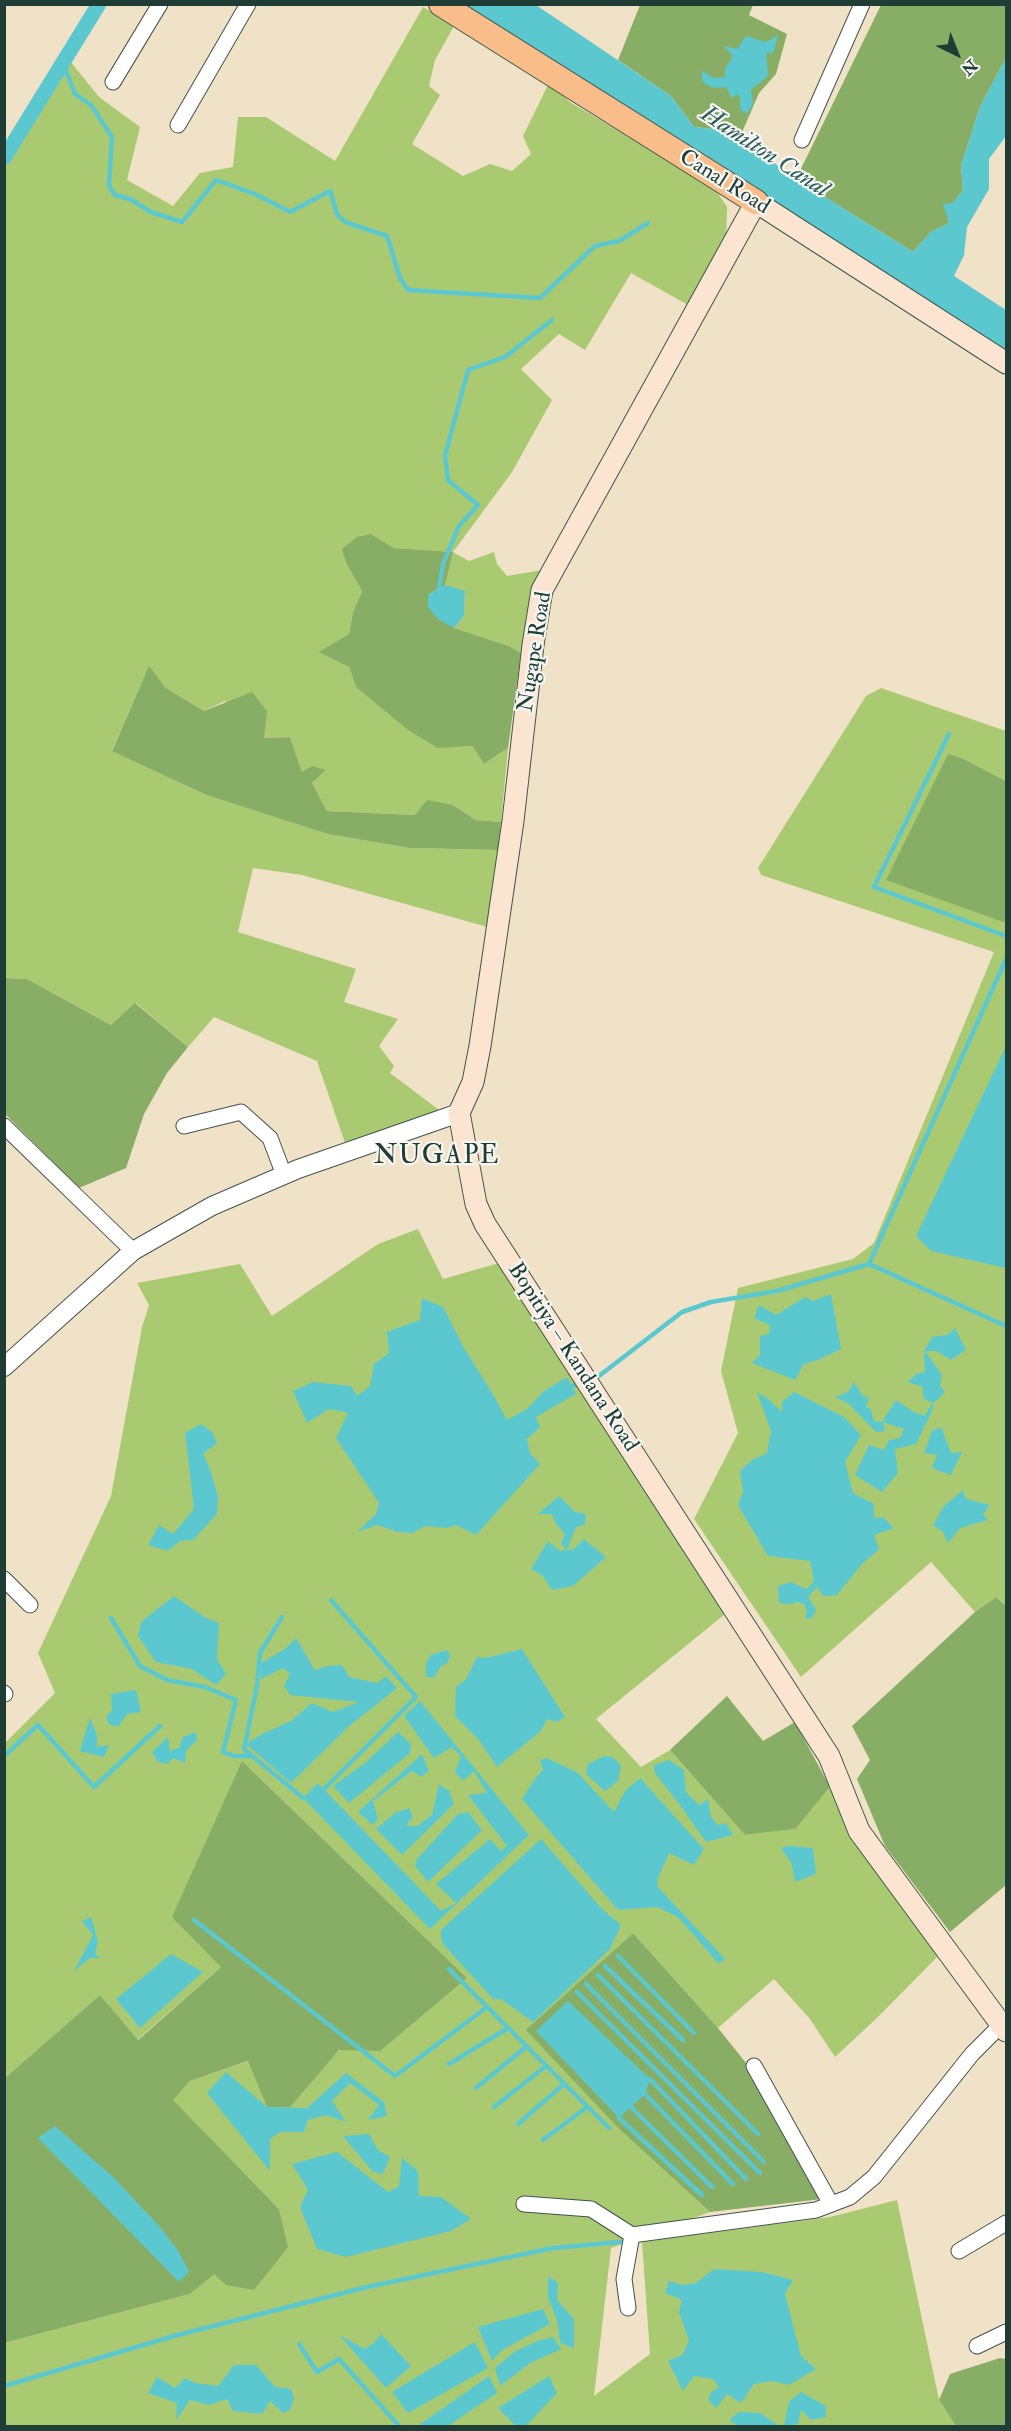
<!DOCTYPE html>
<meta charset="utf-8">
<style>
body{margin:0}
#map{position:relative;width:1011px;height:2431px;overflow:hidden;background:#efe2c6;font-family:"IM FELL Double Pica",serif}
canvas{display:block}
.frame{position:absolute;inset:0;border:6px solid #1f3d34;pointer-events:none}
.north{position:absolute;left:927px;top:24px;width:60px;height:60px;-webkit-text-stroke:4px #f6f6f2;paint-order:stroke;rotate:137deg;font-size:16px;font-weight:700;line-height:24px;text-align:center;color:#1f3d34}
.north::after{content:'';display:block;margin:auto;width:21px;height:27px;background:#1f3d34;clip-path:polygon(50% 0,100% 100%,50% 72%,0 100%)}
</style>
<div id="map">
<canvas width="1011" height="2431"></canvas>
<div class="frame"></div>
<div class="north">N</div>
</div>
<script>
const g = document.querySelector('canvas').getContext('2d');
g.lineJoin = 'round';
function fillPath(path, color) {
  g.fillStyle = color;
  g.fill(path, 'evenodd');
}
function poly(rows) {
  const path = new Path2D();
  for (const r of rows) {
    path.moveTo(r[0], r[1]);
    for (let i = 2; i < r.length; i += 2) path.lineTo(r[i], r[i + 1]);
  }
  return path;
}
function trace(path, color, width, dash) {
  g.strokeStyle = color;
  g.lineWidth = width;
  g.lineCap = dash ? 'butt' : 'round';
  g.setLineDash(dash || []);
  g.stroke(path);
}
function label(font, color, halo, rows, align = 'center') {
  g.font = font + ' "IM FELL Double Pica",serif';
  g.lineWidth = 4.5;
  g.setLineDash([]);
  g.textBaseline = 'middle';
  g.strokeStyle = halo;
  g.fillStyle = color;
  for (const [text, x, y, turn = 0] of rows) {
    g.save();
    g.translate(x, y);
    g.rotate((+turn || 0) * Math.PI / 180);
    g.textAlign = isNaN(turn) ? turn : align;
    if (halo) g.strokeText(text, 0, 0);
    g.fillText(text, 0, 0);
    g.restore();
  }
}
const green = poly([
 [423,7,454,26,435,60,429,86,440,95,412,144,463,176,490,164,512,171,531,154,523,136,549,83,570,102,715,189,727,207,726,243,690,306,631,273,585,350,559,334,521,369,552,400,512,472,453,552,469,561,494,552,497,564,507,576,543,570,521,653,509,646,454,628,464,616,465,592,445,585,452,552,394,548,371,534,347,565,362,591,353,612,349,634,320,652,349,667,356,687,443,747,472,746,484,764,508,748,501,822,476,820,453,805,415,815,327,811,312,783,325,771,302,772,290,737,263,738,225,701,204,711,166,688,149,667,112,750,328,834,409,848,498,850,491,928,302,875,253,868,238,932,356,969,344,1002,398,1019,379,1046,394,1066,390,1073,443,1113,345,1143,317,1061,214,1017,188,1047,136,1003,111,1025,27,979,5,978,5,143,62,51,99,97,140,127,127,180,173,206,200,173,233,167,238,117,266,117,335,161],
 [881,688,1006,731,1006,781,962,758,947,755,1001,921,1006,923,1006,1606,996,1597,975,1612,931,1562,801,1677,694,1519,738,1433,721,1371,738,1288,853,1259,874,1243,994,952,761,875,758,868,866,696],
 [418,1229,443,1279,499,1263,725,1614,596,1719,641,1767,670,1750,745,1835,794,1829,830,1787,844,1823,941,1953,879,2016,835,2057,810,2019,774,1979,718,2028,633,1933,527,2030,619,2129,710,2212,611,2248,594,2396,650,2354,642,2242,830,2217,897,2200,939,2400,956,2426,5,2426,4,2343,190,2294,279,2209,172,2100,190,2081,249,2061,267,2107,340,2050,380,2050,467,1978,242,1761,221,1967,137,2040,100,1995,5,2079,5,1743,55,1693,38,1653,111,1496,142,1327,149,1305,137,1283,240,1264,272,1316,378,1244]
]);
const forest = poly([
 [640,5,753,5,749,15,787,34,776,74,759,93,740,137,730,131,694,127,671,96,618,60],
 [881,5,1006,5,1006,58,980,107,961,166,963,190,953,203,949,223,931,232,913,252,796,179],
 [371,534,394,548,453,552,445,585,428,595,454,628,509,646,521,653,508,748,484,764,472,746,438,748,408,730,356,687,349,667,319,652,349,634,353,612,362,591,347,565,342,549,357,537],
 [149,666,166,688,204,711,252,692,267,711,264,738,290,737,302,772,312,766,326,770,312,783,327,811,415,815,427,800,453,805,476,820,501,822,498,850,409,848,328,834,207,795,112,751],
 [948,754,962,758,1006,781,1006,923,886,880],
 [5,978,27,979,111,1025,135,1003,188,1047,167,1073,144,1114,126,1168,79,1188,5,1114],
 [996,1597,1006,1606,1006,1885,950,1932,885,1846,857,1779,870,1760,852,1726,975,1612],
 [727,1696,763,1741,795,1722,830,1787,795,1829,745,1835,670,1750],
 [242,1761,467,1978,380,2051,339,2050,290,2107,267,2107,248,2061,190,2081,173,2100,279,2209,288,2247,254,2290,226,2285,214,2274,190,2294,4,2343,4,2079,100,1995,138,2040,221,1967,172,1917],
 [633,1933,718,2028,746,2063,822,2199,710,2212,619,2129,526,2030],
 [1000,2358,1006,2359,1006,2426,956,2426,939,2400,950,2374]
]);
const water = poly([
 [461,5,536,5,671,96,694,127,730,131,796,179,913,252,931,232,949,223,943,204,953,203,963,190,961,166,980,107,1006,58,1006,136,989,159,989,189,967,227,964,255,954,276,1006,310,1006,354],
 [778,35,773,53,766,53,768,76,751,90,753,103,747,114,740,109,740,98,738,94,732,98,726,87,713,88,703,82,701,70,713,78,725,77,725,69,733,56,724,46,737,49,746,36,766,42],
 [445,585,465,591,464,616,454,628,438,619,428,607,428,595],
 [1006,1046,1006,1268,931,1251,916,1236],
 [831,1294,841,1349,818,1360,804,1364,795,1380,752,1363,760,1355,760,1336,769,1334,770,1325,754,1318,759,1305,776,1315,805,1297,813,1301],
 [422,1298,443,1307,464,1348,494,1396,507,1420,527,1409,544,1391,567,1377,576,1394,536,1417,540,1427,527,1439,530,1453,540,1464,476,1535,456,1525,447,1528,425,1526,413,1533,398,1532,377,1525,357,1532,376,1514,379,1503,336,1438,348,1413,329,1409,307,1423,293,1391,313,1382,351,1386,357,1396,370,1386,374,1364,389,1353,387,1332,420,1320],
 [955,1328,966,1350,951,1360,936,1351,925,1351,942,1375,940,1385,945,1392,934,1403,932,1411,916,1444,895,1449,898,1473,882,1492,855,1475,869,1445,884,1450,889,1440,900,1438,904,1429,883,1422,885,1431,876,1432,849,1404,835,1397,848,1392,854,1382,863,1396,869,1398,866,1406,871,1410,874,1421,882,1422,896,1400,912,1411,924,1416,933,1403,923,1398,923,1387,908,1382,916,1374,925,1372,924,1351,932,1337,947,1335],
 [757,1392,768,1399,782,1412,782,1402,794,1392,844,1417,861,1435,845,1462,853,1493,874,1504,874,1518,883,1517,894,1528,874,1535,879,1549,861,1565,837,1595,823,1596,817,1587,808,1597,816,1610,811,1619,805,1618,807,1611,804,1604,797,1602,791,1604,779,1603,778,1586,790,1582,807,1589,814,1581,810,1561,768,1556,738,1505,743,1492,740,1471,752,1460,767,1453,771,1431],
 [201,1424,213,1433,217,1443,203,1454,210,1469,218,1496,217,1514,193,1540,180,1541,168,1551,148,1545,159,1525,173,1534,194,1509,185,1433],
 [941,1427,951,1453,962,1452,951,1475,932,1468,937,1455,924,1453,932,1431],
 [963,1490,966,1499,990,1505,983,1514,988,1520,960,1528,948,1543,943,1532,933,1525,944,1506],
 [559,1496,575,1512,586,1514,585,1525,576,1527,567,1550,574,1549,584,1539,606,1557,573,1586,552,1590,543,1576,531,1569,548,1541,560,1551,566,1550,561,1543,565,1534,556,1524,552,1514,538,1514],
 [174,1596,206,1618,219,1623,217,1659,226,1674,216,1685,192,1669,156,1662,138,1636,141,1622],
 [296,1638,315,1670,328,1666,342,1665,349,1677,377,1683,386,1676,397,1688,348,1727,291,1783,246,1744,262,1734,291,1721,312,1703,333,1712,359,1702,290,1695,284,1686,290,1674,283,1668,261,1679,261,1663,285,1649],
 [522,1649,565,1717,557,1722,547,1719,541,1731,497,1767,478,1739,455,1716,456,1687,466,1679,477,1657,486,1658],
 [446,1650,451,1655,447,1663,440,1667,435,1677,426,1677,426,1663,431,1655],
 [136,1690,141,1712,127,1714,118,1727,109,1724,106,1717,112,1710,111,1694],
 [420,1701,529,1835,430,1929,303,1798,318,1783,441,1911,456,1903,436,1884,490,1839,501,1851,507,1846,468,1795,487,1793,474,1771,463,1781,455,1772,461,1757,452,1747,434,1758,404,1716],
 [90,1718,97,1735,97,1747,109,1745,104,1757,80,1751],
 [196,1732,197,1740,186,1751,185,1763,173,1758,167,1764,158,1762,152,1752,168,1737,170,1751,179,1748,183,1737],
 [398,1732,411,1744,410,1753,349,1803,333,1786,365,1763],
 [422,1754,429,1771,421,1777,412,1771,373,1801,378,1819,373,1825,358,1812],
 [604,1756,612,1757,621,1765,618,1781,605,1791,586,1774,588,1764],
 [547,1758,578,1773,614,1812,625,1791,640,1778,704,1849,694,1865,669,1853,657,1880,658,1887,725,1959,719,1964,678,1917,657,1907,618,1910,522,1799,537,1776,543,1770,540,1760],
 [669,1760,684,1770,686,1792,699,1805,708,1799,711,1817,718,1825,726,1823,733,1835,706,1842,680,1805,655,1773,654,1765],
 [439,1784,449,1791,454,1804,402,1855,376,1829,395,1813,409,1808,413,1817,406,1826,417,1826,432,1815],
 [468,1812,482,1830,428,1882,415,1866,417,1859,458,1814],
 [541,1839,602,1909,621,1925,610,1949,533,2022,501,1999,493,1999,442,1943,441,1930],
 [789,1846,813,1848,816,1874,795,1882,792,1864,781,1848],
 [91,1917,98,1942,95,1953,100,1958,90,1958,74,1971,93,1935,82,1921],
 [171,1954,203,1972,140,2028,116,1999],
 [568,2001,650,2079,645,2094,619,2118,536,2031],
 [226,2072,267,2107,307,2108,346,2073,384,2102,387,2116,368,2120,379,2105,350,2083,332,2101,346,2122,326,2115,308,2120,304,2132,280,2132,270,2139,270,2171,207,2093],
 [55,2126,113,2177,160,2227,179,2252,189,2272,179,2282,38,2138],
 [369,2134,378,2150,390,2157,383,2174,373,2172,343,2136],
 [337,2152,388,2192,399,2186,402,2158,418,2171,419,2196,441,2197,471,2219,451,2231,346,2257,317,2249,300,2207,308,2190,292,2164],
 [714,2269,762,2272,793,2280,785,2294,801,2356,816,2369,789,2385,773,2381,754,2384,741,2403,727,2394,716,2408,709,2401,710,2393,719,2387,713,2379,694,2376,683,2391,668,2361,682,2355,689,2341,679,2312,682,2300,665,2293,669,2281,682,2285,696,2283],
 [548,2276,558,2283,557,2300,574,2319,574,2348,560,2343,557,2320,548,2297],
 [543,2309,550,2324,502,2350,492,2361,478,2327],
 [381,2334,411,2366,386,2388,339,2335,365,2349,375,2342],
 [553,2337,561,2349,530,2363,500,2386,495,2368,514,2352,537,2341],
 [475,2342,488,2368,408,2413,392,2392],
 [234,2365,256,2365,275,2387,291,2389,294,2399,290,2410,283,2413,270,2401,262,2414,252,2413,233,2411,227,2399,209,2405,190,2400,176,2420,177,2403,148,2393,157,2377,175,2388,185,2378,195,2383,218,2386],
 [489,2376,497,2393,448,2426,421,2426,419,2425],
 [549,2376,557,2393,526,2426,516,2426,498,2408],
 [801,2392,826,2406,826,2417,811,2420,801,2410,798,2424,784,2426,789,2402],
 [739,2412,760,2413,779,2426,739,2426,729,2420]
]);
const stream = poly([
 [63,63,75,94,91,105,112,137,109,186,115,195,130,199,151,212,182,222,216,180,255,194,290,212,330,191,337,214,345,222,387,236,400,278,408,290,540,298,595,246,619,241,648,223],
 [439,588,443,564,459,526,478,505,448,480,445,456,468,370,505,357,552,320],
 [949,734,874,887,1006,936],
 [1006,959,869,1264,1006,1326],
 [599,1376,682,1312,711,1302,777,1291,869,1264],
 [572,1386,575,1385],
 [282,1617,260,1653,257,1686,244,1749,303,1798],
 [111,1618,140,1666,167,1680,205,1687,236,1700,223,1752,233,1756,251,1756],
 [4,1756,38,1725,94,1787,160,1726],
 [324,1789,416,1697,331,1600],
 [194,1920,395,2076,487,2007],
 [618,1956,694,2033],
 [605,1966,683,2040],
 [449,1969,609,2128],
 [598,1975,758,2134],
 [586,1984,764,2162],
 [577,1992,760,2173],
 [449,2064,508,2028],
 [650,2079,746,2179],
 [476,2088,527,2046],
 [645,2094,733,2184],
 [494,2107,546,2066],
 [631,2107,712,2187],
 [619,2118,702,2195],
 [518,2124,564,2084],
 [543,2140,587,2107],
 [299,2344,317,2372,339,2359,399,2426],
 [4,2386,174,2336,367,2287,553,2248,621,2242]
]);
const canal = poly([
 [4,158,99,4]
]);
const minor = poly([
 [113,82,160,4],
 [178,125,248,4],
 [802,140,862,4],
 [4,1126,133,1251],
 [184,1126,241,1112,270,1138,284,1175],
 [4,1579,30,1605],
 [4,1693,5,1694],
 [754,2066,831,2204],
 [524,2204,591,2209,632,2235,816,2210,850,2197,874,2177,972,2054,1001,2025],
 [959,2251,1006,2223],
 [628,2308,624,2279,632,2235],
 [977,2346,1006,2332]
]);
const tertiary = poly([
 [4,1367,133,1251,212,1206,298,1169,459,1113]
]);
const secondary = poly([
 [1006,363,756,202,542,590,533,645,513,821,480,1046,473,1082,459,1113,476,1204,485,1224,829,1756,859,1831,1006,2031]
]);
const primary = poly([
 [441,4,756,202]
]);
const streetNames = [
 ["Canal Road",724,183,32],
 ["Nugape Road",536,652,-81],
 ["Bopitiya – Kandana Road",572,1358,57]
];
const waterNames = [
 ["Hamilton Canal",764,153,33]
];
const quarterNames = [
 ["NUGAPE",437,1157]
];
fillPath(green, '#aaca72');
fillPath(forest, '#87ae64');
fillPath(water, '#5bc8d0');
trace(stream, '#5bc8d0', 4.5);
trace(canal, '#5bc8d0', 15);
trace(minor, '#3e564a', 17);
trace(tertiary, '#3e564a', 20);
trace(secondary, '#3e564a', 23);
trace(primary, '#3e564a', 26);
trace(minor, '#fff', 15);
trace(tertiary, '#fff', 18);
trace(secondary, '#fce5d0', 21);
trace(primary, '#f8bd89', 24);
label('22px', '#1f3d34', '#f6f6f2', streetNames);
label('italic 24px', '#2e605b', '#f6f6f2', waterNames);
g.letterSpacing = '1.5px';
label('26px', '#1f3d34', '#f6f6f2', quarterNames);
g.letterSpacing = '0px';
</script>
